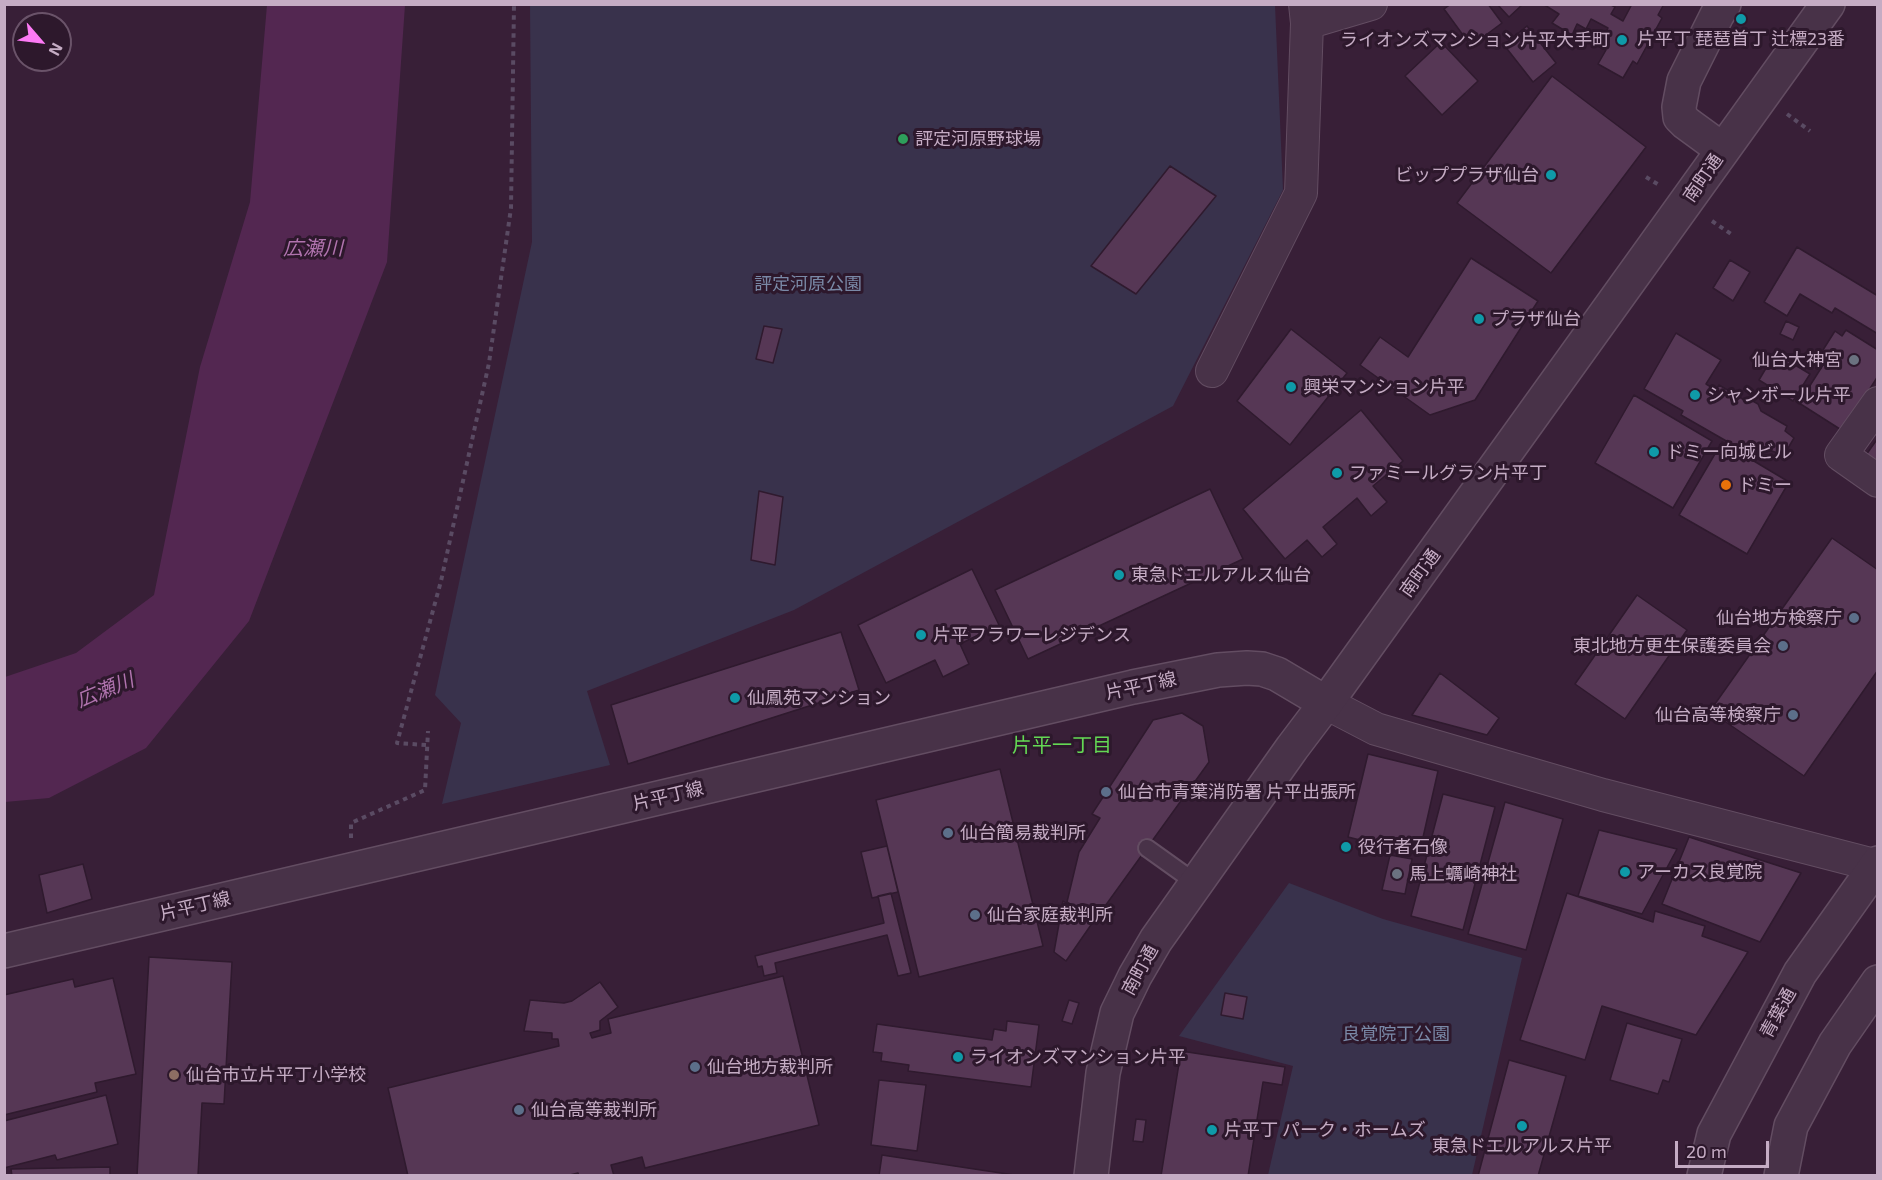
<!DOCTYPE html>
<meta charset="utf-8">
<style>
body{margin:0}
#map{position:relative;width:1882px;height:1180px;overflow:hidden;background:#381f37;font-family:"Exo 2",sans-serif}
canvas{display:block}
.frame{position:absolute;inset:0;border:6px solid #c5acc4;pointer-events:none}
.north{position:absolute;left:12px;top:12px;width:60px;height:60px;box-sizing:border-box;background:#2d182c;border:2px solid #6a5369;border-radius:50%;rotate:118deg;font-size:16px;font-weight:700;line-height:24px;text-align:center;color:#c5acc4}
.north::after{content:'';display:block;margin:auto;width:21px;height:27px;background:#fd7af5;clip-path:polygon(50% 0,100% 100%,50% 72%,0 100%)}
.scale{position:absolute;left:1675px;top:1141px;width:94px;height:27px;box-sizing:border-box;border:3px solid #c5acc4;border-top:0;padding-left:8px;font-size:18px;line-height:21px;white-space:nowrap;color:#c5acc4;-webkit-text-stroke:4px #2d182c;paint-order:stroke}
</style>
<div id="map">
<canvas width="1882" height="1180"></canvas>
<div class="frame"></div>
<div class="north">N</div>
<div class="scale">20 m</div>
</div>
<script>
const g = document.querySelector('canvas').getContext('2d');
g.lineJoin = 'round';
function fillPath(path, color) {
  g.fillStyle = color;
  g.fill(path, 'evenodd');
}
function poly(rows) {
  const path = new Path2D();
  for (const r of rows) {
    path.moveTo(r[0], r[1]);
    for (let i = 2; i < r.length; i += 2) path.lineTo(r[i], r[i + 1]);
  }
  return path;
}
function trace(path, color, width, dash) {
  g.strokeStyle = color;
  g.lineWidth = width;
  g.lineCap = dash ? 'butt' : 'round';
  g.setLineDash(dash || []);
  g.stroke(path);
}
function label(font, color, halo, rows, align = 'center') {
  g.font = font + ' "Exo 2","Noto Sans JP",sans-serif';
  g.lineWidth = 6;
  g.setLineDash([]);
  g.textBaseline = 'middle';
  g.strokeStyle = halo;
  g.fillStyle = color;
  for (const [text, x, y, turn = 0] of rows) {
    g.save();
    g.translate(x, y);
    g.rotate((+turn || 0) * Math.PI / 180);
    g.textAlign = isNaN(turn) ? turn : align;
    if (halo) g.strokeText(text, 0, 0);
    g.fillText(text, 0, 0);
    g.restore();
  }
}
const green = poly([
 [530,5,1275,5,1283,190,1173,406,794,610,587,691,610,765,442,804,461,723,435,695,532,242],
 [1289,883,1383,919,1522,958,1472,1175,1268,1175,1293,1066,1179,1036]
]);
const water = poly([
 [267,5,405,5,387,262,249,621,146,748,49,798,5,802,5,677,76,653,154,595,200,367,250,202]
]);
const building = poly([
 [1451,4,1488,4,1502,23,1471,46,1444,9,1451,4],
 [1497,4,1523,4,1509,17,1497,4],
 [1543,4,1609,4,1615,7,1611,14,1623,21,1632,4,1664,4,1658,15,1662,18,1637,64,1633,61,1623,78,1598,64,1606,50,1593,44,1599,33,1604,36,1608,28,1591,19,1586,29,1577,24,1572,35,1552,23,1559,14,1543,4],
 [1527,26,1556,63,1533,82,1504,45,1527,26],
 [1441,42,1478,81,1442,115,1405,76,1441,42],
 [1552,76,1646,147,1551,273,1457,203,1552,76],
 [1170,166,1216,196,1136,294,1091,266,1170,166],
 [1797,247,1878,296,1878,334,1835,308,1832,313,1800,294,1787,316,1764,302,1797,247],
 [1471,258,1538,301,1475,400,1430,415,1360,365,1380,337,1408,357,1471,258],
 [1730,260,1750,272,1733,301,1713,288,1730,260],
 [1786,321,1799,327,1793,340,1780,334,1786,321],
 [764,326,782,329,773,363,756,359,764,326],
 [1291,329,1347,373,1290,445,1237,401,1291,329],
 [1846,330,1878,350,1878,376,1843,431,1799,403,1823,365,1816,361,1835,331,1842,336,1846,330],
 [1676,333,1721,360,1706,384,1716,390,1719,385,1746,401,1751,400,1758,404,1761,411,1787,426,1785,431,1794,438,1784,455,1747,443,1742,450,1681,415,1683,411,1644,389,1676,333],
 [1775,353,1810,374,1793,401,1759,380,1775,353],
 [1634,395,1712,441,1673,508,1595,463,1634,395],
 [1361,410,1403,461,1373,486,1387,502,1371,516,1357,498,1323,527,1337,544,1322,557,1307,540,1285,559,1243,509,1361,410],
 [1878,438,1878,464,1866,455,1878,438],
 [1722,442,1789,482,1747,554,1679,515,1722,442],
 [1210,489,1243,559,1028,659,995,590,1210,489],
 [759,491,783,497,775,565,751,560,759,491],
 [1832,538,1878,570,1878,670,1804,776,1710,711,1832,538],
 [972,569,999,625,960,644,969,664,943,677,935,660,886,683,858,625,972,569],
 [1637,595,1687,630,1625,719,1575,684,1637,595],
 [841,632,859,690,628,764,611,705,841,632],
 [1440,673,1499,718,1487,735,1412,715,1440,673],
 [1182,713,1203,726,1209,762,1095,920,1067,902,1079,852,1100,818,1092,814,1153,720,1182,713],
 [1368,754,1438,771,1419,855,1348,837,1368,754],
 [1000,769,1043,946,919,977,876,800,1000,769],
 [1443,794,1495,807,1463,930,1411,916,1443,794],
 [1505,802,1563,819,1526,950,1468,934,1505,802],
 [1599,830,1677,849,1642,914,1578,896,1599,830],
 [1689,837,1801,873,1760,942,1662,904,1689,837],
 [887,846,898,892,872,898,861,852,887,846],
 [1390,855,1412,859,1405,894,1382,890,1390,855],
 [83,864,92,899,47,913,39,875,83,864],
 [891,893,911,973,898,976,887,935,775,963,777,973,764,976,762,966,758,967,755,956,884,923,878,896,891,893],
 [1567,893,1653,922,1655,911,1705,926,1702,936,1748,952,1696,1035,1602,1006,1585,1060,1520,1040,1567,893],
 [1063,901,1093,922,1066,961,1054,952,1063,901],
 [149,957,232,962,224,1104,202,1103,198,1175,213,1176,137,1176,149,957],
 [783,976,819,1125,645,1168,642,1157,611,1165,614,1176,579,1176,578,1173,566,1176,408,1176,388,1088,559,1046,558,1039,552,1039,552,1033,524,1031,530,1000,564,1003,572,1001,600,982,618,1007,600,1021,600,1030,590,1033,592,1038,611,1033,608,1019,783,976],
 [113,978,136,1074,95,1083,97,1092,4,1115,4,995,73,979,75,987,113,978],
 [1225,993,1247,997,1243,1019,1221,1015,1225,993],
 [1069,1000,1079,1003,1072,1024,1062,1021,1069,1000],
 [1007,1021,1039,1025,1031,1087,908,1071,909,1065,881,1061,882,1053,873,1052,877,1024,992,1040,994,1029,1006,1031,1007,1021],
 [1627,1023,1682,1039,1669,1082,1663,1080,1658,1094,1610,1080,1627,1023],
 [1181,1051,1285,1067,1282,1085,1263,1082,1248,1176,1161,1176,1181,1051],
 [1509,1060,1566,1076,1538,1176,1478,1176,1509,1060],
 [879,1080,926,1085,917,1151,871,1145,879,1080],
 [106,1095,118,1144,57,1160,55,1155,4,1168,4,1121,106,1095],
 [1136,1119,1146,1120,1143,1142,1133,1141,1136,1119],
 [882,1155,1014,1175,879,1176,882,1155],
 [110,1167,110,1176,12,1176,11,1169,110,1167]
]);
const path = poly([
 [1787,114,1810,131],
 [1646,177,1659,185],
 [1712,221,1734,236],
 [426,745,397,743,441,581,489,363,511,208,514,4],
 [351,838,351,823,425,790,428,731]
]);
const service = poly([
 [1147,848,1196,883]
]);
const minor = poly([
 [1307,23,1371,4],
 [1212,371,1301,193,1307,23,1305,4],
 [1878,403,1841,455,1878,481],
 [1326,703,1376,729,1603,795,1878,866]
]);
const tertiary = poly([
 [1723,150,1686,123,1680,117,1679,107,1684,81,1717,15,1724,4],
 [4,951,1133,687,1218,670,1247,668,1262,669,1277,674,1326,703],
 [1091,1176,1103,1073,1117,1013,1135,976,1156,940,1292,748,1326,703,1828,4],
 [1704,1176,1714,1134,1800,973,1878,863],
 [1781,1176,1791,1126,1835,1044,1878,982]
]);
const markers = [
 [1741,19,6,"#0f9aa8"],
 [1622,40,6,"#0f9aa8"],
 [903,139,6,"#2e9e5b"],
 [1551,175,6,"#0f9aa8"],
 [1479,319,6,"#0f9aa8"],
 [1854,360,6,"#6b7280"],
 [1291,387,6,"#0f9aa8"],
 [1695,395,6,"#0f9aa8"],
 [1654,452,6,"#0f9aa8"],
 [1337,473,6,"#0f9aa8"],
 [1726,485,6,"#e8710a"],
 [1119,575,6,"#0f9aa8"],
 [1854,618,6,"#5c6f8a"],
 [921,635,6,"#0f9aa8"],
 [1783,646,6,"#5c6f8a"],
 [735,698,6,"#0f9aa8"],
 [1793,715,6,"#5c6f8a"],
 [1106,792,6,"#5c6f8a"],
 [948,833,6,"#5c6f8a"],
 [1346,847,6,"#0f9aa8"],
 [1625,872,6,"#0f9aa8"],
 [1397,874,6,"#6b7280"],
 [975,915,6,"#5c6f8a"],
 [958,1057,6,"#0f9aa8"],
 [695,1067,6,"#5c6f8a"],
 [174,1075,6,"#8d6e63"],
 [519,1110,6,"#5c6f8a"],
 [1522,1126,6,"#0f9aa8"],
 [1212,1130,6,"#0f9aa8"]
];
const poiNames = [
 ["片平丁 琵琶首丁 辻標23番",1741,39,"center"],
 ["ライオンズマンション片平大手町",1610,40,"right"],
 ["評定河原野球場",915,139],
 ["ビッププラザ仙台",1539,175,"right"],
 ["プラザ仙台",1491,319],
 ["仙台大神宮",1842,360,"right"],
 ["興栄マンション片平",1303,387],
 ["シャンボール片平",1707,395],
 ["ドミー向城ビル",1666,452],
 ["ファミールグラン片平丁",1349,473],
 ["ドミー",1738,485],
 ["東急ドエルアルス仙台",1131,575],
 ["仙台地方検察庁",1842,618,"right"],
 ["片平フラワーレジデンス",933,635],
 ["東北地方更生保護委員会",1771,646,"right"],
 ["仙鳳苑マンション",747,698],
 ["仙台高等検察庁",1781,715,"right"],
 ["仙台市青葉消防署 片平出張所",1118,792],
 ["仙台簡易裁判所",960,833],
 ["役行者石像",1358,847],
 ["アーカス良覚院",1637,872],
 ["馬上蠣崎神社",1409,874],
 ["仙台家庭裁判所",987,915],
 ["ライオンズマンション片平",970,1057],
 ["仙台地方裁判所",707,1067],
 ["仙台市立片平丁小学校",186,1075],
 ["仙台高等裁判所",531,1110],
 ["片平丁 パーク・ホームズ",1224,1130],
 ["東急ドエルアルス片平",1522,1146,"center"]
];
const streetNames = [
 ["南町通",1703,178,-55],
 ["南町通",1420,573,-54],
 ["片平丁線",1141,686,-12],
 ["片平丁線",668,796,-13],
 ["片平丁線",195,906,-13],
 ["南町通",1140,970,-61],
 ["青葉通",1778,1013,-61]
];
const parkNames = [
 ["評定河原公園",808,284],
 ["良覚院丁公園",1396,1034]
];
const waterNames = [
 ["広瀬川",313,248],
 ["広瀬川",105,690,-22]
];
const neighbourhoodNames = [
 ["片平一丁目",1062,745]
];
fillPath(green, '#39324c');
fillPath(water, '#532751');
fillPath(building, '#563755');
trace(building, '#2f1a2e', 1.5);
trace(service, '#634d62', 20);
trace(minor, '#634d62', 34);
trace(tertiary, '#634d62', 36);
trace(path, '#5a4b63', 4, [4.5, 4.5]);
trace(service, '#483248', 16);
trace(minor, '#483248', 32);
trace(tertiary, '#483248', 33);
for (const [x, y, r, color] of markers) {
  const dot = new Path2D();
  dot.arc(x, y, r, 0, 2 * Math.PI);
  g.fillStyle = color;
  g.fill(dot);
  trace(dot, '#2d182c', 2);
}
label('18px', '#c5acc4', '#2d182c', poiNames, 'left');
label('18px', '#c5acc4', '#2d182c', streetNames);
label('18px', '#7a89a7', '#2d182c', parkNames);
label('italic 20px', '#b073ae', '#2d182c', waterNames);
label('20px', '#64d854', '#2d182c', neighbourhoodNames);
</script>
